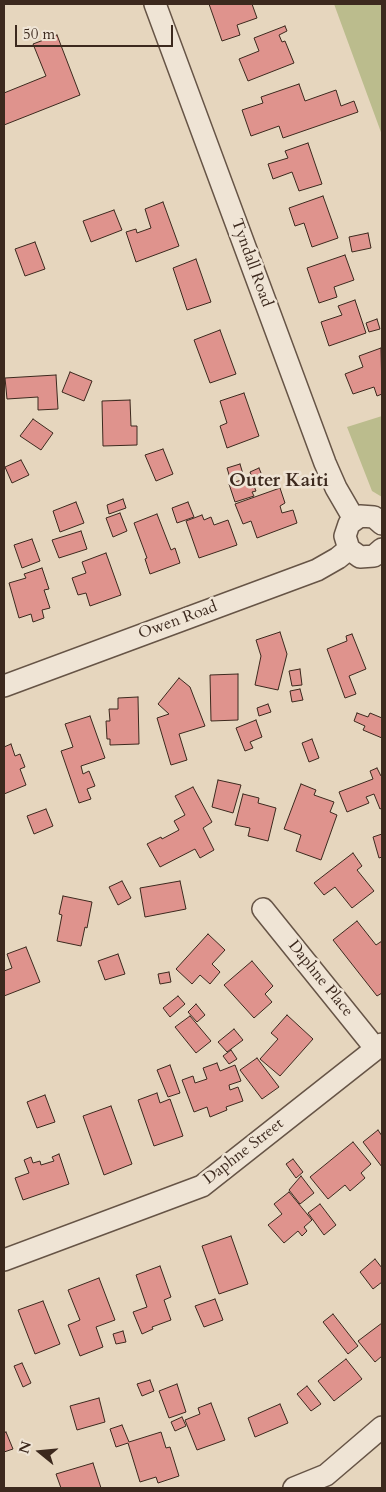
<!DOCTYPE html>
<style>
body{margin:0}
#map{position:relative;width:386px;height:1492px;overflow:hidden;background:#e6d6be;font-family:Cardo,serif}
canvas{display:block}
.frame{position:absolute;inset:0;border:5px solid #3c291e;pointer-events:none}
.north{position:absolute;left:15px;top:1427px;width:50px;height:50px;-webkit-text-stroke:4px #efe4d5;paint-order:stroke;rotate:287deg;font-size:14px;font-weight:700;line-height:20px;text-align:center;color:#3c291e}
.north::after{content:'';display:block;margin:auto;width:18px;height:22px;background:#3c291e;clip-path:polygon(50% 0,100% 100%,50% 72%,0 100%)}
.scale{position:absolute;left:15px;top:25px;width:158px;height:22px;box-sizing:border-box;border:2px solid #3c291e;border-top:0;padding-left:6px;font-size:15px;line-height:18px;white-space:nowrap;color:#3c291e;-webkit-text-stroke:4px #efe4d5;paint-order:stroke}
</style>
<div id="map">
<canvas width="386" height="1492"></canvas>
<div class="frame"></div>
<div class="north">N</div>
<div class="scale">50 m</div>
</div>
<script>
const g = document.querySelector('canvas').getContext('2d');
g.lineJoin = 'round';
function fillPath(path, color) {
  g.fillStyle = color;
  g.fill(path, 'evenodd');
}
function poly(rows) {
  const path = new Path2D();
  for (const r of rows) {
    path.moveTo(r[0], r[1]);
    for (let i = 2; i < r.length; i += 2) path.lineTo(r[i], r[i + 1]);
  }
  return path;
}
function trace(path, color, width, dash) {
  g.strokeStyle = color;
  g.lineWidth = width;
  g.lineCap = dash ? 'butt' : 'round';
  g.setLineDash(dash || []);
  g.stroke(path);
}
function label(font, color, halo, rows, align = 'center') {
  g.font = font + ' Cardo,serif';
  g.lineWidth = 5;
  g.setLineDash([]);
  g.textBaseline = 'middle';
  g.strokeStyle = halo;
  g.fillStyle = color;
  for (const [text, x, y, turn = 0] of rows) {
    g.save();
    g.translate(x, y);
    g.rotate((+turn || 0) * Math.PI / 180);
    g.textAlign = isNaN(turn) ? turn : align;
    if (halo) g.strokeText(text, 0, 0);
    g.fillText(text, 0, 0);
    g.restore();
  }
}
const green = poly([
 [334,4,382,4,382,135],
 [382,416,382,497,372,491,347,427]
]);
const building = poly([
 [209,4,252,4,257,18,237,25,240,35,222,41,209,4],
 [285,26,287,31,279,35,282,42,285,41,294,63,248,81,239,59,259,51,254,38,285,26],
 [57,35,80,95,4,125,4,93,46,76,33,44,57,35],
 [299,84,305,101,336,90,341,106,354,101,358,112,283,138,279,126,251,136,242,110,263,103,261,97,299,84],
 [308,143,322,184,299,191,292,172,273,179,268,164,288,158,285,151,308,143],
 [323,196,338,238,312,247,304,223,295,226,289,208,323,196],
 [163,202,179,246,136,262,126,232,136,229,137,233,151,228,145,209,163,202],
 [114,210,122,230,91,242,83,221,114,210],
 [368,233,371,248,352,252,349,237,368,233],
 [35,242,45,269,25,276,15,249,35,242],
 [345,255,354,280,334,287,337,297,319,303,307,268,345,255],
 [196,259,211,302,187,310,173,268,196,259],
 [355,300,366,333,329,346,321,322,342,315,338,306,355,300],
 [377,319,380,329,369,332,366,323,377,319],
 [220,330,236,374,210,383,194,340,220,330],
 [381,348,382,394,377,396,374,387,353,394,345,374,363,367,359,356,381,348],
 [70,372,92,381,84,401,62,392,70,372],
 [56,375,58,409,38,410,38,397,7,399,5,378,56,375],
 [244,393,259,436,227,448,220,426,227,423,220,401,244,393],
 [130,400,131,426,137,426,137,445,103,446,102,401,130,400],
 [33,419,53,433,41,450,20,436,33,419],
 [163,449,173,474,156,481,145,455,163,449],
 [21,460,29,475,12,483,5,467,21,460],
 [240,464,243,474,230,478,227,468,240,464],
 [259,468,263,478,254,482,250,472,259,468],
 [247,478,249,482,252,481,256,491,252,492,254,496,235,502,229,484,247,478],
 [280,488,285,503,280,506,282,513,293,510,297,523,257,538,251,521,243,524,235,504,280,488],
 [123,499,126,508,109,514,107,505,123,499],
 [76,502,84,523,60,532,53,511,76,502],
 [188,502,194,517,177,523,172,508,188,502],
 [120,513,127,531,113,537,106,518,120,513],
 [157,514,171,550,175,548,180,563,150,574,145,559,147,558,134,523,157,514],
 [202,515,204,520,211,517,214,525,228,520,237,545,199,558,186,521,202,515],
 [81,531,87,549,59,558,52,540,81,531],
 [32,539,40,561,22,568,14,545,32,539],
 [106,553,121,595,90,606,86,593,78,595,72,578,86,573,82,562,106,553],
 [42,568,49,589,44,590,50,608,42,610,44,618,33,622,31,614,19,618,9,583,26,578,24,574,42,568],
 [280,632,287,654,278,690,255,685,261,656,256,640,280,632],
 [352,634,366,669,349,676,356,694,345,698,327,649,347,641,346,636,352,634],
 [300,669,302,685,292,686,289,671,300,669],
 [238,674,238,720,211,721,210,675,238,674],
 [179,678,190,687,205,726,179,734,187,760,171,765,157,718,169,714,158,704,179,678],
 [300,689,303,700,292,702,290,691,300,689],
 [138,697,139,744,110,745,110,739,107,739,106,721,110,721,109,709,118,709,118,698,138,697],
 [268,704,271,712,259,716,257,708,268,704],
 [357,713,368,717,370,713,382,718,382,738,363,730,365,726,354,721,357,713],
 [90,716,105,758,81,766,83,774,89,771,95,786,87,789,91,799,79,803,61,751,73,747,65,724,90,716],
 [256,720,262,737,250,742,253,748,245,751,236,728,256,720],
 [312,739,319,758,309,762,302,743,312,739],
 [11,744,15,756,20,754,25,767,20,769,26,785,4,794,4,747,11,744],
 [377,768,381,776,382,775,382,808,380,809,374,794,366,797,369,803,347,812,339,792,373,779,370,771,377,768],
 [218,780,241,785,233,813,212,807,218,780],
 [301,784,316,790,314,795,334,802,330,812,337,815,321,860,296,851,301,835,284,829,301,784],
 [193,787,212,822,203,828,214,850,200,858,195,849,160,867,147,844,161,837,162,839,179,830,174,821,185,815,175,796,193,787],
 [243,794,259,798,258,803,276,808,268,841,248,836,250,828,235,825,243,794],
 [46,809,53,826,34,834,27,816,46,809],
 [382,834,382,857,379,858,373,837,382,834],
 [353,853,362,866,357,870,374,891,352,908,335,887,324,895,314,883,353,853],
 [122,881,131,898,118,905,109,887,122,881],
 [180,881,186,909,145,917,140,888,180,881],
 [63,896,92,902,87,928,85,927,81,946,57,941,62,915,59,914,63,896],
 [357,921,376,945,382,941,382,993,377,996,333,940,357,921],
 [208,934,225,950,212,964,220,972,210,984,200,975,192,984,176,969,208,934],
 [26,947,40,982,4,996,4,971,12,968,7,954,26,947],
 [118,954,125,974,105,980,98,961,118,954],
 [252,961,273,986,265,994,272,1002,254,1018,224,985,252,961],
 [169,972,171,982,160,984,158,974,169,972],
 [178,996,185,1004,170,1017,163,1008,178,996],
 [196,1004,205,1015,197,1022,188,1012,196,1004],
 [287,1015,313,1039,280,1076,260,1059,278,1039,271,1033,287,1015],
 [190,1016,211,1041,196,1053,175,1027,190,1016],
 [234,1029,243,1040,227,1052,218,1042,234,1029],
 [231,1050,237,1059,229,1064,223,1056,231,1050],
 [257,1058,279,1087,262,1099,240,1070,257,1058],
 [217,1063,220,1071,235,1065,241,1081,229,1085,230,1090,238,1087,243,1101,226,1107,227,1110,210,1117,207,1107,194,1112,182,1080,193,1076,195,1083,207,1079,203,1068,217,1063],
 [170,1065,180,1093,168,1097,157,1070,170,1065],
 [157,1093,160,1103,170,1099,183,1136,154,1146,138,1100,157,1093],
 [45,1095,55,1122,37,1128,27,1102,45,1095],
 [111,1106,132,1164,104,1175,83,1116,111,1106],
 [378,1130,382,1136,382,1167,363,1142,378,1130],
 [353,1142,371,1164,361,1173,365,1178,350,1191,345,1185,328,1199,310,1177,353,1142],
 [59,1154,69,1184,23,1200,15,1178,29,1173,24,1160,31,1157,33,1163,40,1161,41,1165,54,1161,52,1157,59,1154],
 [293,1159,303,1172,296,1178,286,1164,293,1159],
 [301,1176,314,1193,300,1204,289,1190,301,1176],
 [289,1192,312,1220,304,1227,307,1231,302,1236,298,1231,284,1243,268,1225,282,1214,274,1204,289,1192],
 [320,1204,336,1225,324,1235,308,1213,320,1204],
 [231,1236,248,1284,219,1294,202,1246,231,1236],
 [375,1259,382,1268,382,1282,373,1289,360,1272,375,1259],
 [160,1266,171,1297,164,1300,171,1320,152,1327,153,1329,142,1334,133,1312,147,1307,136,1275,160,1266],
 [99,1278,115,1320,96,1327,103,1347,80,1356,68,1325,80,1320,68,1290,99,1278],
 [215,1299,223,1320,204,1327,195,1306,215,1299],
 [43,1301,60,1344,35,1354,18,1310,43,1301],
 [333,1314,358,1346,348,1354,323,1322,333,1314],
 [382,1323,382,1356,375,1362,358,1341,382,1323],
 [123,1331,126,1342,116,1344,113,1334,123,1331],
 [346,1359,362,1379,334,1401,318,1381,346,1359],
 [22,1363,31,1383,23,1387,14,1366,22,1363],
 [150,1380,154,1391,142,1396,137,1384,150,1380],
 [177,1384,186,1412,169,1418,159,1391,177,1384],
 [307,1386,321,1404,311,1411,297,1394,307,1386],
 [99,1398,105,1422,77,1430,70,1406,99,1398],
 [211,1403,225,1440,197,1450,185,1420,200,1414,198,1408,211,1403],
 [280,1404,288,1423,255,1437,248,1418,280,1404],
 [182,1417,186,1426,175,1431,171,1422,182,1417],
 [122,1425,129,1442,161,1432,166,1448,170,1447,179,1476,158,1483,156,1477,140,1482,128,1443,116,1447,110,1429,122,1425],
 [6,1432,13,1449,4,1452,4,1433,6,1432],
 [93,1463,101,1488,61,1488,56,1474,93,1463]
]);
const minor = poly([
 [155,4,325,463,336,488,354,519],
 [382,524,374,517,360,516,349,524,345,536,349,549,360,557,374,556,382,549],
 [4,686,317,570,338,558,349,549],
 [263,909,376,1049],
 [4,1260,202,1186,382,1044],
 [294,1488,326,1475,382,1427]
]);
const streetNames = [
 ["Tyndall Road",251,263,70],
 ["Owen Road",178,621,-20],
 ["Daphne Place",320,979,51],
 ["Daphne Street",244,1152,-38]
];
const quarterNames = [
 ["Outer Kaiti",279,482]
];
fillPath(green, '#bbbc8d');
fillPath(building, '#df938d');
trace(building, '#3c291e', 1);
trace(minor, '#665446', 24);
trace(minor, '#efe4d5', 21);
label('16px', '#3c291e', '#efe4d5', streetNames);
label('bold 19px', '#3c291e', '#efe4d5', quarterNames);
</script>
